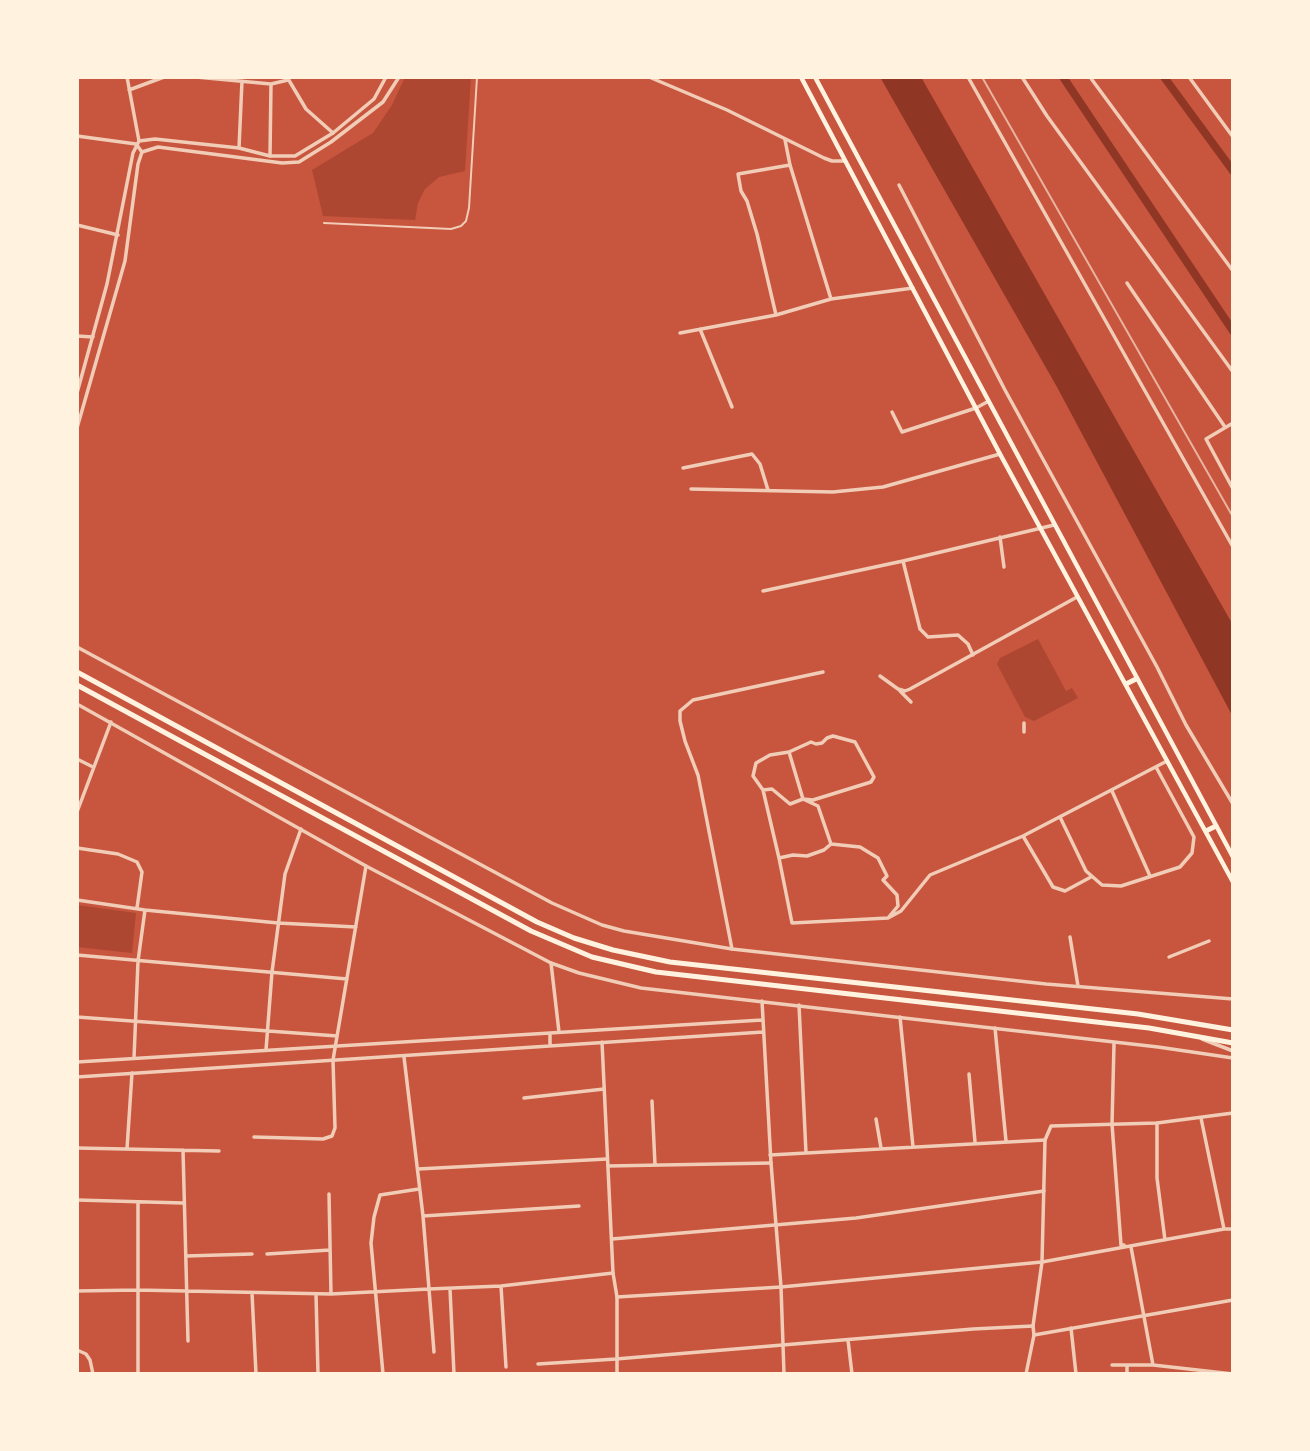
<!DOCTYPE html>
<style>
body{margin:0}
#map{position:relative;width:1310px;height:1451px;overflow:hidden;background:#c8553d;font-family:Figtree,sans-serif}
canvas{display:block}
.frame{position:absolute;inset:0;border:79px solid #fff3e0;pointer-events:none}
</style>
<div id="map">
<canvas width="1310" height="1451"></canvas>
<div class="frame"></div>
</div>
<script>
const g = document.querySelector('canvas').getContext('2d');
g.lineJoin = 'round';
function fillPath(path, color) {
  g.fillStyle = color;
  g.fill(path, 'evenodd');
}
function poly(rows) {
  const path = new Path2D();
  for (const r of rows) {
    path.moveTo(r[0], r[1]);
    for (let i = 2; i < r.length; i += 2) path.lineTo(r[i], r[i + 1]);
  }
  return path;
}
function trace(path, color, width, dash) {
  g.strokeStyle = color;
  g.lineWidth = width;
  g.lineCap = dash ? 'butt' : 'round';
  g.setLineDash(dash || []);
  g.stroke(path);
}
const green = poly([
 [405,77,471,77,465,171,439,177,425,189,418,203,415,220,323,216,312,170,373,133,392,105],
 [1038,639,1066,691,1072,688,1078,698,1034,721,1025,717,997,664,1000,658],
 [77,905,136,913,132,953,77,947]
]);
const water = poly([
 [880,77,921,77,1233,625,1233,717,1057,387]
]);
const canal = poly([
 [1063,77,1233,331],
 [1164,77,1233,171]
]);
const service = poly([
 [324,223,451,229,461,226,466,221,469,208,477,77]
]);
const minor = poly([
 [127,77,139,141],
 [196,77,271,84,270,156],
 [287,77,306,109,333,133],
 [968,77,1233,547],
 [1022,77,1047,116,1233,372],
 [1090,77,1233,271],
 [271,84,288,80],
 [129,90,164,77],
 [77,136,136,144,142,152],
 [785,140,790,165,831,299],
 [239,148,242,81],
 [899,185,1005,390,1157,667,1186,725,1233,804],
 [77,225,118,235],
 [1127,283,1225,427],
 [776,315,757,234,747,201,741,191,738,174,790,165],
 [700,329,732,407],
 [680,333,776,315,831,299,913,288],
 [77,336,93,337],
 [892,412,902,432,976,408,987,402],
 [1233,423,1206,439,1233,489],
 [683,468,752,454,760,464,768,490],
 [691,489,833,492,883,487,1000,454],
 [1000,537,1004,567],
 [903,561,920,629,928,637,958,635,968,644,973,655],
 [763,591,903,561,1054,525],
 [880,676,898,689,905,691,910,689,1077,597],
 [900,691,911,702],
 [1024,732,1024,723],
 [77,759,93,767],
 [763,790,753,776,756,763,770,755,789,752,803,799,813,800,871,782,874,777,855,742,833,736,827,738,822,743,816,744,811,742,789,752],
 [1112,791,1150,876],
 [77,812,111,722],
 [1060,817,1086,871,1102,885,1121,886,1180,867,1192,853,1194,837,1156,767],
 [1023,836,1053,887,1065,891,1091,877],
 [77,848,118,854,137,862,142,872,137,908],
 [779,858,763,790,772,789,790,804,803,799,818,806,831,844],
 [77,900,145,910,278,923,356,927],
 [888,918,898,906,897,895,883,880,887,876,878,858,860,847,831,844,824,850,807,856,793,855,779,858,792,923,888,918,901,911,930,875,1023,836,1167,761],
 [1070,937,1078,986],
 [732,949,698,775,685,741,680,721,680,711,693,700,823,672],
 [77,955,347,979],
 [1169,957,1209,941],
 [551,963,559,1032],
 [799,1005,806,1153],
 [77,1017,337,1036],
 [900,1017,913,1147],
 [995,1028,1006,1141],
 [1114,1044,1112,1124,1121,1245,1124,1245],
 [266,1050,272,972,285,874,301,829],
 [404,1057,423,1216,429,1289,501,1286,613,1273],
 [134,1058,138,961,145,910],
 [969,1074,975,1142],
 [524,1098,604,1089],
 [652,1101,655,1165],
 [1201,1118,1224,1229,1233,1229],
 [876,1119,881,1148],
 [1157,1123,1157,1178,1165,1240],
 [254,1137,323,1139,332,1136,335,1128,333,1060,366,866],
 [77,1148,219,1151],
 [127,1149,132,1073],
 [183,1150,188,1341],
 [770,1155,1045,1140],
 [608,1166,771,1163],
 [418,1169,607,1159],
 [329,1194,331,1294],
 [77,1200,183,1203],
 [423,1216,579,1206],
 [612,1239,856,1218,1044,1191],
 [1131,1247,1153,1365],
 [267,1254,330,1250],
 [186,1256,252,1254],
 [501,1286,506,1367],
 [450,1289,454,1374],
 [77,1291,137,1290,331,1294,429,1289,434,1352],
 [252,1293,256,1374],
 [316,1294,318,1374],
 [617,1297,781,1287,1042,1262,1224,1229],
 [1071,1328,1076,1374],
 [1034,1335,1233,1300],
 [848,1340,852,1374],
 [77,1350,86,1354,90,1360,93,1374],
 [616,1359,973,1329,1033,1326],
 [538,1364,616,1359],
 [1112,1365,1153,1365,1233,1374],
 [1127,1365,1127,1374],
 [138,1374,138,1202],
 [383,1374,371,1243,374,1217,380,1195,419,1189]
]);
const tertiary = poly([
 [649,77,727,110,824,158,832,161,845,161],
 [1189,77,1233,137],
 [77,393,107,284,133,153,139,141,155,139,239,148,270,156,295,156,333,133,374,99,386,77],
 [77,428,125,261,138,164,142,152,158,147,282,163,299,162,331,142,383,102,399,77],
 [77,647,552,903,602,925,624,931,732,949,1046,984,1233,999],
 [77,704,366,866,551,963,579,973,641,988,1158,1047,1233,1058],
 [762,1001,771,1163,781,1287,784,1374],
 [550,1033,550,1046],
 [1202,1039,1233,1051],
 [602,1042,613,1273,617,1297,617,1374],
 [77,1062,762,1020],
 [77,1077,763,1032],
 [1026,1374,1034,1335,1033,1326,1042,1262,1045,1140,1051,1126,1157,1123,1233,1113]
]);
const secondary = poly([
 [801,77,1000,454,1233,882],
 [815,77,1233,857]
]);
const primary = poly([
 [77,672,537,922,574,938,613,950,670,962,1138,1014,1233,1030],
 [1126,684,1136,679],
 [77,685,531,931,592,957,656,972,1149,1028,1233,1043],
 [1206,831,1216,826]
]);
const rail = poly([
 [982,77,1233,517]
]);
fillPath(green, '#ae4732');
fillPath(water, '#8f3625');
trace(canal, '#8f3625', 8);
trace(service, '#f1ccb7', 2);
trace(minor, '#f1ccb7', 3.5);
trace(tertiary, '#f1ccb7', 3.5);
trace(secondary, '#fff3e0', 4.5);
trace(primary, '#fff3e0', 5);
trace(rail, '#e9b49f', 2);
</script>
